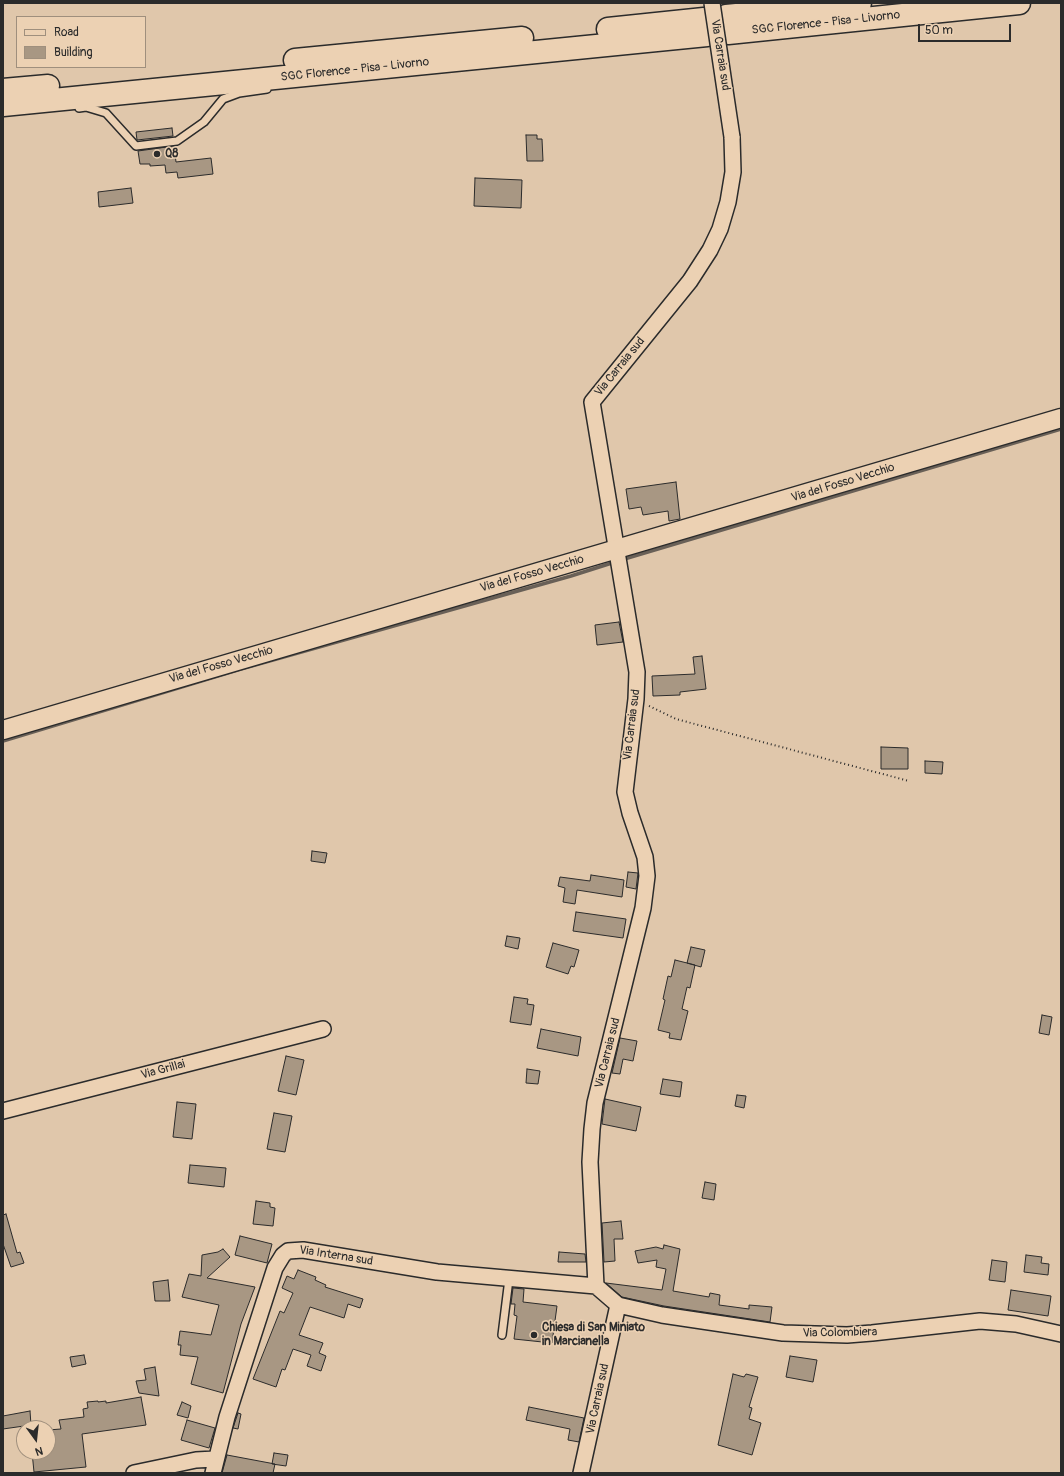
<!DOCTYPE html>
<style>
body{margin:0}
#map{position:relative;width:1064px;height:1476px;overflow:hidden;background:#e0c7ab;font-family:Pangolin,sans-serif}
canvas{display:block}
.frame{position:absolute;inset:0;border:4px solid #2b2b2b;pointer-events:none}
.legend{position:absolute;left:16px;top:16px;width:130px;height:52px;box-sizing:border-box;background:#ecd1b3;border:1px solid #9f8f7d;margin:0;padding:5px 7px;list-style:none;font-size:12px;color:#2b2b2b}
.legend li{display:flex;align-items:center;gap:8px;height:20px}
.legend b{width:20px;border:1px solid #9f8f7d}
.north{position:absolute;left:16px;top:1420px;width:40px;height:40px;box-sizing:border-box;background:#ecd1b3;border:1px solid #9f8f7d;border-radius:50%;rotate:165deg;font-size:11px;font-weight:700;line-height:16px;text-align:center;color:#2b2b2b}
.north::after{content:'';display:block;margin:auto;width:14px;height:18px;background:#2b2b2b;clip-path:polygon(50% 0,100% 100%,50% 72%,0 100%)}
.scale{position:absolute;left:918px;top:24px;width:93px;height:18px;box-sizing:border-box;border:2px solid #2b2b2b;border-top:0;padding-left:5px;font-size:12px;line-height:14px;white-space:nowrap;color:#2b2b2b;-webkit-text-stroke:3px #ecd1b3;paint-order:stroke}
</style>
<div id="map">
<canvas width="1064" height="1476"></canvas>
<div class="frame"></div>
<ul class="legend">
<li><b style="height:5px;background:#ecd1b3"></b>Road</li>
<li><b style="height:11px;background:#a89783"></b>Building</li>
</ul>
<div class="north">N</div>
<div class="scale">50 m</div>
</div>
<script>
const g = document.querySelector('canvas').getContext('2d');
g.lineJoin = 'round';
function poly(rows) {
  const path = new Path2D();
  for (const r of rows) {
    path.moveTo(r[0], r[1]);
    for (let i = 2; i < r.length; i += 2) path.lineTo(r[i], r[i + 1]);
  }
  return path;
}
function trace(path, color, width, dash) {
  g.strokeStyle = color;
  g.lineWidth = width;
  g.lineCap = dash ? 'butt' : 'round';
  g.setLineDash(dash || []);
  g.stroke(path);
}
function fillPath(path, color) {
  g.fillStyle = color;
  g.fill(path, 'evenodd');
}
function label(font, color, halo, rows, align = 'center') {
  g.font = font + ' Pangolin,sans-serif';
  g.lineWidth = 3;
  g.setLineDash([]);
  g.textBaseline = 'middle';
  g.strokeStyle = halo;
  g.fillStyle = color;
  for (const [text, x, y, turn = 0] of rows) {
    g.save();
    g.translate(x, y);
    g.rotate((+turn || 0) * Math.PI / 180);
    g.textAlign = isNaN(turn) ? turn : align;
    if (halo) g.strokeText(text, 0, 0);
    g.fillText(text, 0, 0);
    g.restore();
  }
}
const stream = poly([
 [621,560,1061,429],
 [3,741,241,669,571,576,615,562]
]);
const building = poly([
 [172,128,173,136,137,140,136,132,172,128],
 [526,135,537,135,537,139,542,139,543,161,527,161,526,135],
 [174,146,176,162,211,158,213,174,178,178,177,172,166,173,165,165,150,166,150,164,140,164,138,151,174,146],
 [475,178,522,180,521,208,474,206,475,178],
 [131,188,133,203,99,207,98,192,131,188],
 [676,482,680,519,669,521,668,511,643,515,641,507,629,509,626,489,676,482],
 [619,622,623,642,597,645,595,625,619,622],
 [702,656,706,689,680,692,680,695,653,696,652,676,695,674,693,657,702,656],
 [881,747,908,748,908,769,881,769,881,747],
 [925,761,943,762,942,774,925,773,925,761],
 [312,851,327,853,325,863,311,861,312,851],
 [628,872,638,873,636,889,626,887,628,872],
 [591,875,624,880,622,897,577,890,575,904,563,902,565,888,558,886,560,877,590,881,591,875],
 [576,912,626,919,623,938,573,931,576,912],
 [507,936,520,938,518,949,505,946,507,936],
 [553,943,579,950,574,967,571,966,568,974,546,967,553,943],
 [691,947,705,950,701,967,687,963,691,947],
 [675,960,695,965,690,988,687,987,682,1009,688,1011,681,1040,669,1038,670,1033,658,1030,665,1000,663,999,668,976,671,977,675,960],
 [514,997,528,999,527,1004,534,1005,531,1025,510,1022,514,997],
 [1042,1015,1052,1017,1049,1035,1039,1033,1042,1015],
 [541,1029,581,1037,578,1056,537,1048,541,1029],
 [620,1038,637,1041,633,1061,623,1059,620,1074,612,1073,620,1038],
 [286,1056,304,1060,296,1095,278,1091,286,1056],
 [527,1069,540,1071,538,1084,526,1083,527,1069],
 [663,1079,682,1082,680,1097,660,1094,663,1079],
 [737,1095,746,1096,744,1108,735,1106,737,1095],
 [605,1099,641,1107,636,1131,602,1124,605,1099],
 [177,1102,196,1104,192,1139,173,1137,177,1102],
 [274,1113,292,1116,285,1152,267,1149,274,1113],
 [190,1165,226,1168,224,1187,188,1183,190,1165],
 [705,1182,716,1184,714,1200,702,1198,705,1182],
 [256,1201,270,1203,270,1207,275,1208,273,1226,253,1224,256,1201],
 [6,1214,17,1253,20,1252,24,1263,11,1267,3,1244,3,1215,6,1214],
 [621,1221,623,1239,614,1239,615,1261,604,1262,602,1223,621,1221],
 [240,1236,272,1244,267,1263,235,1255,240,1236],
 [664,1245,680,1249,673,1291,709,1297,710,1293,720,1295,719,1305,749,1309,749,1305,772,1307,770,1322,664,1306,622,1297,606,1283,662,1290,666,1269,656,1267,657,1260,638,1263,635,1251,656,1247,663,1249,664,1245],
 [223,1249,230,1257,207,1278,255,1287,241,1324,223,1393,191,1384,198,1357,180,1355,181,1345,178,1345,180,1331,211,1335,219,1305,182,1297,189,1274,201,1276,202,1255,218,1252,223,1249],
 [559,1252,585,1254,586,1262,558,1262,559,1252],
 [1026,1255,1042,1257,1041,1263,1049,1264,1048,1275,1024,1272,1026,1255],
 [992,1260,1007,1262,1005,1282,989,1280,992,1260],
 [298,1270,316,1277,315,1280,326,1285,325,1287,363,1299,360,1308,348,1304,344,1318,310,1307,299,1335,323,1343,319,1353,326,1356,321,1371,307,1366,311,1355,293,1349,285,1370,282,1369,276,1387,253,1379,280,1311,284,1313,293,1293,282,1288,287,1276,294,1279,298,1270],
 [168,1280,170,1301,155,1301,153,1282,168,1280],
 [513,1288,524,1289,523,1302,557,1306,552,1343,514,1339,517,1316,514,1315,515,1304,511,1304,513,1288],
 [1011,1290,1051,1296,1048,1316,1008,1310,1011,1290],
 [84,1355,86,1364,72,1367,70,1357,84,1355],
 [790,1356,817,1360,813,1382,786,1377,790,1356],
 [155,1367,159,1396,139,1393,136,1381,146,1380,144,1369,155,1367],
 [733,1374,744,1377,746,1374,758,1377,749,1407,752,1408,749,1419,761,1423,752,1455,718,1445,733,1374],
 [141,1397,146,1425,82,1434,86,1467,34,1472,32,1452,48,1452,48,1430,61,1429,59,1420,84,1417,83,1409,88,1408,87,1402,98,1401,98,1402,106,1401,106,1403,141,1397],
 [182,1402,191,1406,188,1418,177,1415,182,1402],
 [529,1407,584,1418,579,1442,568,1440,570,1429,526,1420,529,1407],
 [30,1411,31,1425,3,1429,3,1416,30,1411],
 [238,1413,241,1414,238,1429,233,1428,238,1413],
 [187,1420,215,1428,209,1448,181,1440,187,1420],
 [274,1453,288,1455,286,1466,272,1464,274,1453],
 [227,1455,275,1464,273,1473,222,1473,227,1455]
]);
const path = poly([
 [649,706,676,719,909,781]
]);
const service = poly([
 [79,108,86,107,106,113,136,146,177,141,204,122,223,99,239,93,267,89],
 [502,1335,509,1279]
]);
const minor = poly([
 [3,1111,323,1029],
 [618,1305,662,1315,783,1333,847,1335,872,1333,980,1321,1016,1324,1061,1334],
 [134,1473,196,1460,215,1459],
 [213,1473,227,1417,275,1268,283,1255,288,1251,303,1250,437,1272,596,1286],
 [581,1473,618,1305,596,1286,590,1162,592,1129,595,1103,643,908,647,876,645,857,630,813,625,792,636,699,637,672,592,402,690,281,710,250,720,229,728,202,733,172,732,137]
]);
const tertiary = poly([
 [3,730,1061,418]
]);
const trunk = poly([
 [726,16,860,3],
 [608,29,704,19],
 [728,33,1019,3],
 [295,60,522,38],
 [3,90,48,86],
 [3,105,707,35]
]);
const minorBridge = poly([
 [712,3,732,137]
]);
const markers = [
 [157,154,4,"#2b2b2b"],
 [534,1335,4,"#2b2b2b"]
];
const streetNames = [
 ["SGC Florence - Pisa - Livorno",826,23,-6],
 ["Via Carraia sud",720,55,81],
 ["SGC Florence - Pisa - Livorno",355,70,-6],
 ["Via Carraia sud",620,367,-51],
 ["Via del Fosso Vecchio",843,483,-17],
 ["Via del Fosso Vecchio",532,574,-16],
 ["Via del Fosso Vecchio",221,665,-16],
 ["Via Carraia sud",632,725,-83],
 ["Via Carraia sud",608,1053,-76],
 ["Via Grillai",163,1070,-15],
 ["Via Interna sud",336,1256,9],
 ["Via Colombiera",840,1333,-1],
 ["Via Carraia sud",598,1399,-78]
];
const poiNames = [
 ["Q8",165,154],
 ["Chiesa di San Miniato",542,1328],
 ["in Marcianella",542,1342]
];
trace(stream, '#696057', 3.5);
fillPath(building, '#a89783');
trace(building, '#2b2b2b', 1);
trace(service, '#2b2b2b', 10);
trace(minor, '#2b2b2b', 18);
trace(tertiary, '#2b2b2b', 21);
trace(trunk, '#2b2b2b', 25);
trace(path, '#2b2b2b', 2, [1, 3]);
trace(service, '#ecd1b3', 7);
trace(minor, '#ecd1b3', 15);
trace(tertiary, '#ecd1b3', 18);
trace(trunk, '#ecd1b3', 22);
trace(minorBridge, '#2b2b2b', 18, []);
trace(minorBridge, '#ecd1b3', 15);
for (const [x, y, r, color] of markers) {
  const dot = new Path2D();
  dot.arc(x, y, r, 0, 2 * Math.PI);
  g.fillStyle = color;
  g.fill(dot);
  trace(dot, '#ecd1b3', 1.5);
}
label('12px', '#2b2b2b', '#ecd1b3', streetNames);
label('bold 12px', '#2b2b2b', '#ecd1b3', poiNames, 'left');
</script>
